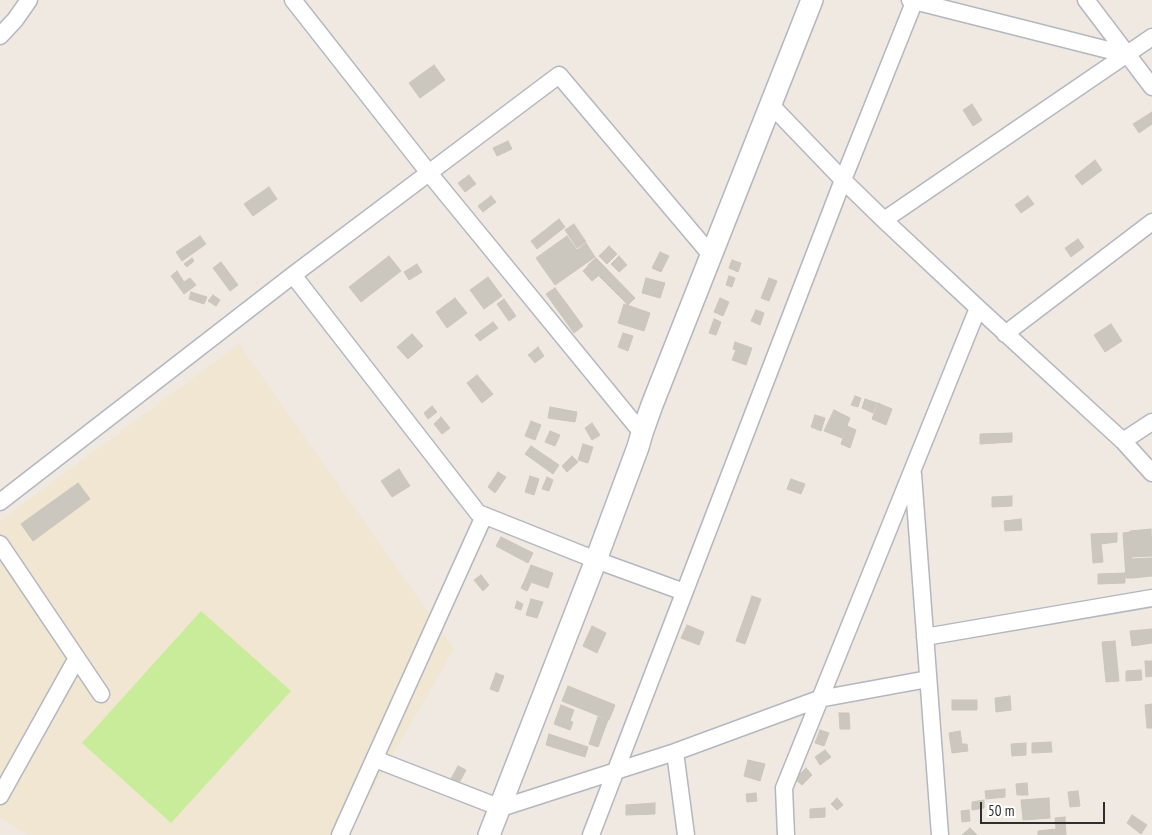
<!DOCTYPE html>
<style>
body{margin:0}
#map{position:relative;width:1152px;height:835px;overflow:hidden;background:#efe9e1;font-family:"PT Sans Narrow",sans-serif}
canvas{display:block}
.scale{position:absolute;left:980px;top:802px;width:125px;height:22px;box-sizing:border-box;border:2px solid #2e2e2e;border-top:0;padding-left:6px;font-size:15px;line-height:18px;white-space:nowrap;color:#2e2e2e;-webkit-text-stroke:4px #fff;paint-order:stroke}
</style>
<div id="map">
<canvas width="1152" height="835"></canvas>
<div class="scale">50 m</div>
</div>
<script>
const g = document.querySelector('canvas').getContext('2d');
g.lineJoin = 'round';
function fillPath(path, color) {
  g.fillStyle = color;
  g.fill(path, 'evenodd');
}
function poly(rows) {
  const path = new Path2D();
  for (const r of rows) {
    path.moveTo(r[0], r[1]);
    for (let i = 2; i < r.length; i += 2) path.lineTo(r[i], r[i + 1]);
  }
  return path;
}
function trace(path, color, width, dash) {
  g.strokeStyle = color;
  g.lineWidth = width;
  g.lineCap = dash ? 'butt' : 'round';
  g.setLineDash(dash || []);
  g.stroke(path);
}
const education = poly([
 [239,344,454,649,346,835,27,835,0,818,0,521]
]);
const pitch = poly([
 [201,611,291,691,171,823,82,743]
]);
const building = poly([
 [434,65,445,80,420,98,409,83,434,65],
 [972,104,982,120,973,126,963,110,972,104],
 [1152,112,1152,124,1139,133,1133,124,1152,112],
 [508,141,512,149,497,156,493,148,508,141],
 [1095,160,1102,170,1082,185,1075,176,1095,160],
 [469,175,476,184,465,192,458,183,469,175],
 [269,187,277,199,253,216,244,204,269,187],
 [491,196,496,202,483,212,478,206,491,196],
 [1028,196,1034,204,1021,213,1015,205,1028,196],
 [559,219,565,227,537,249,531,241,559,219],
 [574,224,586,242,577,248,565,230,574,224],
 [200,236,206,244,182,261,176,252,200,236],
 [567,236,577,250,586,243,595,257,555,285,536,258,567,236],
 [1078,239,1084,247,1071,257,1065,248,1078,239],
 [609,246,617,254,607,264,599,256,609,246],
 [660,252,669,256,661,272,652,268,660,252],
 [389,256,401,271,361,302,349,287,389,256],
 [619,256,627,265,619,272,611,264,619,256],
 [192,258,194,261,187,267,184,264,192,258],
 [596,258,635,298,628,305,588,265,596,258],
 [732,260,741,263,738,272,729,268,732,260],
 [221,262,238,285,230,291,213,268,221,262],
 [417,264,422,272,409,280,404,272,417,264],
 [588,266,598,276,592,281,583,271,588,266],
 [177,271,184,282,190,278,196,285,184,294,171,276,177,271],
 [729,276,735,278,732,287,726,285,729,276],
 [488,277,502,296,484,309,470,290,488,277],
 [646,278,665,283,660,298,642,293,646,278],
 [769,278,777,281,769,301,761,298,769,278],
 [555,288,583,326,574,333,546,294,555,288],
 [191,292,207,297,204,304,189,299,191,292],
 [213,295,220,300,216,306,208,301,213,295],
 [455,298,467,313,447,328,436,312,455,298],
 [720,298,729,302,723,316,714,312,720,298],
 [504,299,516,316,509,321,497,304,504,299],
 [624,304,650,313,644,331,618,323,624,304],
 [756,310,764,313,760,325,751,321,756,310],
 [714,319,721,322,716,335,709,333,714,319],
 [493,322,498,328,480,341,475,335,493,322],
 [1111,324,1122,341,1105,352,1094,335,1111,324],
 [623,333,633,336,628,351,618,347,623,333],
 [412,334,423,346,408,359,397,347,412,334],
 [735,342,752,348,746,365,732,360,736,350,733,349,735,342],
 [538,347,544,356,535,363,528,355,538,347],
 [477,375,493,394,482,403,467,383,477,375],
 [855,396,861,398,858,407,851,405,855,396],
 [865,399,877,403,873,413,862,408,865,399],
 [878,403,892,409,886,425,872,419,878,403],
 [432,406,437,412,428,419,424,413,432,406],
 [550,407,577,412,575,422,548,418,550,407],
 [834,410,850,418,842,438,824,431,834,410],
 [815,415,825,418,821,431,811,427,815,415],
 [441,417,450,428,442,434,434,424,441,417],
 [531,421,541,425,535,440,525,436,531,421],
 [592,423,600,435,592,440,585,428,592,423],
 [847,426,856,430,850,448,841,444,847,426],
 [550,431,560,435,555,446,545,442,550,431],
 [1012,433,1012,442,980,444,980,434,1012,433],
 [583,444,593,447,588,463,578,460,583,444],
 [531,446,559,465,553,474,525,454,531,446],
 [572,456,578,462,567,472,562,466,572,456],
 [399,469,410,486,392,497,381,481,399,469],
 [498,472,506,477,495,493,488,487,498,472],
 [530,476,539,479,534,495,525,492,530,476],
 [547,477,553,480,549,491,542,489,547,477],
 [791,479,805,484,801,494,787,489,791,479],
 [78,483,90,499,33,541,21,524,78,483],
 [1012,496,1012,506,992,507,992,497,1012,496],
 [1021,519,1022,530,1005,531,1004,521,1021,519],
 [1151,529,1152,556,1131,557,1130,531,1151,529],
 [1130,532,1133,578,1126,578,1123,533,1130,532],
 [1117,533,1117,542,1101,544,1103,562,1093,563,1091,534,1117,533],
 [501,537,533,553,528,563,496,546,501,537],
 [1152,558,1152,576,1133,578,1132,559,1152,558],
 [531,565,553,573,548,588,525,580,531,565],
 [1125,573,1125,583,1098,584,1098,574,1125,573],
 [481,575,489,585,483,591,474,580,481,575],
 [525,580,531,583,527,591,521,588,525,580],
 [752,596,761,599,745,644,736,641,752,596],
 [531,599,543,602,537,618,526,615,531,599],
 [517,601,523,604,521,610,515,608,517,601],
 [687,625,704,632,699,645,681,638,687,625],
 [592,626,606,633,597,653,583,646,592,626],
 [1152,629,1152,643,1132,646,1130,631,1152,629],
 [1115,641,1119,681,1106,682,1102,642,1115,641],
 [1145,661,1152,661,1152,676,1146,677,1145,661],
 [1141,670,1142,680,1126,681,1126,671,1141,670],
 [496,673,504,676,498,692,490,689,496,673],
 [568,686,615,705,609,720,562,701,568,686],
 [1010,696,1011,710,996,712,995,698,1010,696],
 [952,700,977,700,977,710,952,710,952,700],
 [1152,704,1152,728,1147,728,1145,705,1152,704],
 [561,705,574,710,570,721,573,722,570,730,554,724,561,705],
 [839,713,849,713,850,729,840,729,839,713],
 [598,717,608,720,598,747,589,744,598,717],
 [820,730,829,733,824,746,815,743,820,730],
 [960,731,962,744,967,744,968,751,952,753,949,733,960,731],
 [549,734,588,747,585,757,546,745,549,734],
 [1051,742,1052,752,1032,753,1032,743,1051,742],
 [1026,743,1026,755,1012,756,1011,744,1026,743],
 [825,750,831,757,820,765,815,757,825,750],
 [748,760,765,764,760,781,744,776,748,760],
 [458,766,466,770,459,783,451,779,458,766],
 [806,768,812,775,802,785,795,779,806,768],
 [1027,783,1028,795,1017,795,1016,784,1027,783],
 [1005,789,1005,797,986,799,985,791,1005,789],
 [1078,791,1080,806,1070,807,1068,792,1078,791],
 [756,793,757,801,747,802,746,794,756,793],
 [837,798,843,805,837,810,831,804,837,798],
 [1049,798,1050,818,1023,820,1021,800,1049,798],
 [984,800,984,808,972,810,972,802,984,800],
 [655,803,655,814,626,815,626,805,655,803],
 [825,808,825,817,810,818,810,809,825,808],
 [969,810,970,821,962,822,961,811,969,810],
 [1132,815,1147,825,1141,834,1127,823,1132,815],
 [1065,817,1066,835,1038,835,1038,831,1056,829,1055,818,1065,817],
 [970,828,977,835,962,835,970,828]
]);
const minor = poly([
 [293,0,429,173,642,433],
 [910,0,1128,55],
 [1086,0,1152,87],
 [0,36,15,20,29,0],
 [771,105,843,180,884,220,978,308,1123,441,1152,473],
 [884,220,1152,37],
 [293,275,478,513,596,560,684,592],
 [1005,334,1152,222],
 [1123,441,1152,422],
 [913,474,940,835],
 [0,502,293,275,559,75,711,255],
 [0,544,101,694],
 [925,637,1152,598],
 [675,752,686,835],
 [375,759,501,808,675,752,819,699,928,679],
 [0,796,77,658],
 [340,835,484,516],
 [591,835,843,180,915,0],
 [786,835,784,788,978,308]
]);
const tertiary = poly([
 [489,835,596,560,638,447,642,433,652,405,812,0]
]);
fillPath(education, '#f0e6d1');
fillPath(pitch, '#c9ec9a');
fillPath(building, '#cbc7bf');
trace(building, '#cbc5ba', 1);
trace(minor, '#b4b7c1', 19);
trace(tertiary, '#b4b7c1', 24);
trace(minor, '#fff', 16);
trace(tertiary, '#fff', 21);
</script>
